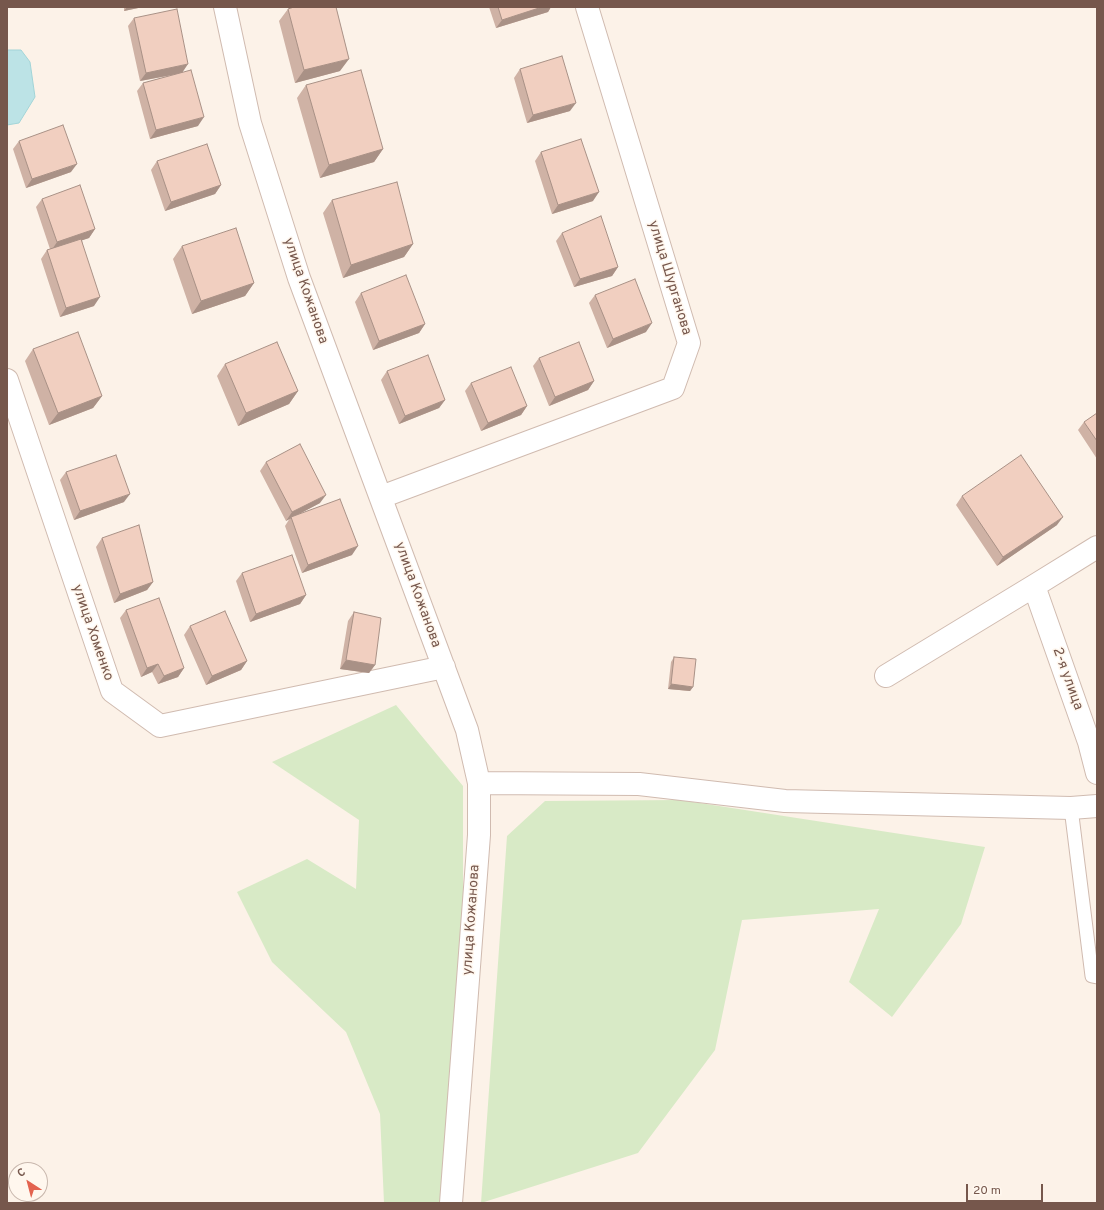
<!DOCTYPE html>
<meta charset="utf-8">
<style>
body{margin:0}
#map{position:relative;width:1104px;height:1210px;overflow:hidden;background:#fcf2e8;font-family:Overpass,sans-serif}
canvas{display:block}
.frame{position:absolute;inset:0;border:8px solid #76574c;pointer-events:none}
.north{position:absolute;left:8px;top:1162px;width:40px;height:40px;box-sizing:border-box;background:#fff7ee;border:1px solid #c8b7ad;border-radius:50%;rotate:324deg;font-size:11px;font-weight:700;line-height:16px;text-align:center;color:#76574c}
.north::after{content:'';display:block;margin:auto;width:14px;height:18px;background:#e3634f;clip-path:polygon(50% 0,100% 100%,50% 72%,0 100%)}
.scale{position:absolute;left:966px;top:1184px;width:77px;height:18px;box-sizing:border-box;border:2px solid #76574c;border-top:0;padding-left:5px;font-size:12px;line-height:14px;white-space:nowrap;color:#76574c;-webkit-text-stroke:3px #fff7ee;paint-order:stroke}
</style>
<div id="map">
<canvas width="1104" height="1210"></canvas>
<div class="frame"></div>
<div class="north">С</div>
<div class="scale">20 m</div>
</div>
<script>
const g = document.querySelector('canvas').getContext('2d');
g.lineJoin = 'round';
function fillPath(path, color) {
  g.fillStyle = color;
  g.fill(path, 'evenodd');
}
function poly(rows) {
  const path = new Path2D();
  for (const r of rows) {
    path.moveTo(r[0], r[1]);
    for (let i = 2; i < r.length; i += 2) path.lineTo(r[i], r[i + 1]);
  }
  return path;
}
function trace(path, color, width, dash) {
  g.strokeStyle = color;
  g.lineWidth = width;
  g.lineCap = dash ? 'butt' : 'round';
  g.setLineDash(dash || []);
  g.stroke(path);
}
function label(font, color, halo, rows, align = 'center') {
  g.font = font + ' Overpass,sans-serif';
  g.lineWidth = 3;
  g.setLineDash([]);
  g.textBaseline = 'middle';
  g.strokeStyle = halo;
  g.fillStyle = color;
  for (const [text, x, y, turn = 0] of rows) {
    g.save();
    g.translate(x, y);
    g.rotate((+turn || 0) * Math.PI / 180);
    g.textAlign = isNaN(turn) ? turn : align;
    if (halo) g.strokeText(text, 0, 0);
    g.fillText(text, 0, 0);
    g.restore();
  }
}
const green = poly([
 [396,705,463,786,463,907,441,1203,384,1203,380,1114,346,1032,272,962,237,892,307,859,356,889,359,820,272,762],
 [680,800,985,847,961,924,892,1017,849,982,879,909,742,920,715,1050,638,1153,481,1203,507,836,545,801]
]);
const water = poly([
 [7,50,21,50,30,62,35,97,19,123,7,125,7,50]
]);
const lane = poly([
 [1071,808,1092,976,1097,977]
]);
const street = poly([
 [225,7,250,123,299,278,467,730,479,783,479,835,451,1203],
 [7,380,112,691,160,726,444,667],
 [381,497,673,388,689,343,587,7],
 [1034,586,1089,742,1097,773],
 [886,676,1034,586,1097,547],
 [479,783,639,784,785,801,1071,808,1097,806]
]);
const wall = poly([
 [124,7,143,7,124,11],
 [489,7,551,7,548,12,496,28],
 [288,9,340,71,295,83,279,21],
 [134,18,183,72,198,126,150,139,137,91,143,83,173,75,140,81,128,26],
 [520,69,570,111,527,123,514,78],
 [306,85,383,149,374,162,320,178,297,98],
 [19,141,71,172,26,188,13,149],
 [541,152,593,201,552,214,535,161],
 [157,161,221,185,215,194,165,211,151,170],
 [42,199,95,229,89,238,82,240,94,306,60,317,41,259,47,250,50,249,36,207],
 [332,200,413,244,404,257,343,278,323,213],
 [562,233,618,267,612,276,574,287,556,241],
 [182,246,254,283,245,296,192,314,173,259],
 [361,293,425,324,419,333,373,350,355,302],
 [595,295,646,332,607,348,589,303],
 [33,349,102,396,93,408,49,425,25,361],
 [539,358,594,381,588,390,549,406,533,366],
 [225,364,298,391,289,404,238,426,217,376],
 [387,371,445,400,439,408,399,424,381,380],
 [471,383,527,406,521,415,481,431,465,391],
 [1097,413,1097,459,1078,430,1084,422],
 [266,462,320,503,295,516,352,555,302,573,285,526,290,518,286,521,260,471],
 [66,472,124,502,74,520,60,480],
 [962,496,1057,525,997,566,956,505],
 [102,538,153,582,147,590,114,603,96,547],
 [242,573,306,595,300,604,250,622,236,581],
 [126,610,184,668,178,677,158,684,152,672,141,677,120,618],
 [354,612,375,665,369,673,340,669,348,621],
 [190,626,247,661,241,670,206,685,184,635],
 [674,657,693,687,690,691,668,689,671,662]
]);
const shadedWall = poly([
 [127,7,143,7,124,11],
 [542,7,551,7,548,12,496,28,502,20],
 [349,59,340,71,295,83,304,70],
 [188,64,182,73,140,81,146,73],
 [576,103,570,111,527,123,533,115],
 [204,117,198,126,150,139,156,130],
 [383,149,374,162,320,178,329,165],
 [77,164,71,172,26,188,32,179],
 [221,185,215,194,165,211,171,202],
 [599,192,593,201,552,214,558,205],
 [95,229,89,238,51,251,57,242],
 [413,244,404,257,343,278,351,265],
 [618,267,612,276,574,287,580,279],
 [254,283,245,296,192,314,201,301],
 [100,297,94,306,60,317,66,308],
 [652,323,646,332,607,348,613,339],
 [425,324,419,333,373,350,379,341],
 [594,381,588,390,549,406,555,397],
 [298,391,289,404,238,426,246,413],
 [102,396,93,408,49,425,58,413],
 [445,400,439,408,399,424,405,416],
 [527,406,521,415,481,431,488,423],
 [130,494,124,502,74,520,80,511],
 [326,495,320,503,286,521,292,512],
 [1063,517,1057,525,997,566,1003,557],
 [358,546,352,555,302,573,308,565],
 [153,582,147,590,114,603,120,594],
 [306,595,300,604,250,622,256,614],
 [346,660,375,665,369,673,340,669],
 [247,661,241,670,206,685,212,676],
 [158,664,152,672,141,677,147,668],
 [184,668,178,677,158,684,164,676],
 [671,684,693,687,690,691,668,689]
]);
const building = poly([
 [294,7,336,7,349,59,304,70,288,9,294,7],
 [498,7,542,7,502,20,498,7],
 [177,9,188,64,146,73,134,18,177,9],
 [562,56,576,103,533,115,520,69,562,56],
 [191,70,204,117,156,130,143,83,191,70],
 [361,70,383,149,329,165,306,85,361,70],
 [63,125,77,164,32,179,19,141,63,125],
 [581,139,599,192,558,205,541,152,581,139],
 [207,144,221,185,171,202,157,161,207,144],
 [397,182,413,244,351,265,332,200,397,182],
 [80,185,95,229,57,242,42,199,80,185],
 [601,216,618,267,580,279,562,233,601,216],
 [236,228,254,283,201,301,182,246,236,228],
 [81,239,100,297,66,308,47,250,81,239],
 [406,275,425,324,379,341,361,293,406,275],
 [635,279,652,323,613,339,595,295,635,279],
 [78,332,102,396,58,413,33,349,78,332],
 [277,342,298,391,246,413,225,364,277,342],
 [579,342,594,381,555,397,539,358,579,342],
 [428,355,445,400,405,416,387,371,428,355],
 [511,367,527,406,488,423,471,383,511,367],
 [1097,413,1097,441,1084,422,1097,413],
 [300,444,326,495,292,512,266,462,300,444],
 [116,455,130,494,80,511,66,472,116,455],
 [1021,455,1063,517,1003,557,962,496,1021,455],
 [340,499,358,546,308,565,291,517,340,499],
 [139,525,153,582,120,594,102,538,139,525],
 [292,555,306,595,256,614,242,573,292,555],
 [159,598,184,668,164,676,158,664,147,668,126,610,159,598],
 [225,611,247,661,212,676,190,626,225,611],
 [354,612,381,618,375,665,346,660,354,612],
 [674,657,696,659,693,687,671,684,674,657]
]);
const streetNames = [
 ["улица Шурганова",669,278,73],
 ["улица Кожанова",305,291,71],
 ["улица Кожанова",417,595,70],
 ["улица Хоменко",92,633,71],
 ["2-я улица",1067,679,70],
 ["улица Кожанова",472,920,-86]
];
fillPath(green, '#d8eac6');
fillPath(water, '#bce3e6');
trace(water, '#a2d4d7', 1);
trace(lane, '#d0bbb0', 15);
trace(street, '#d0bbb0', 24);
trace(lane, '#fff', 13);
trace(street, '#fff', 22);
fillPath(wall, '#cfb2a5');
fillPath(shadedWall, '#a99186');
fillPath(building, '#f1cfc0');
trace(building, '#a99186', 1);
label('14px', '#76574c', '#fff7ee', streetNames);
</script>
